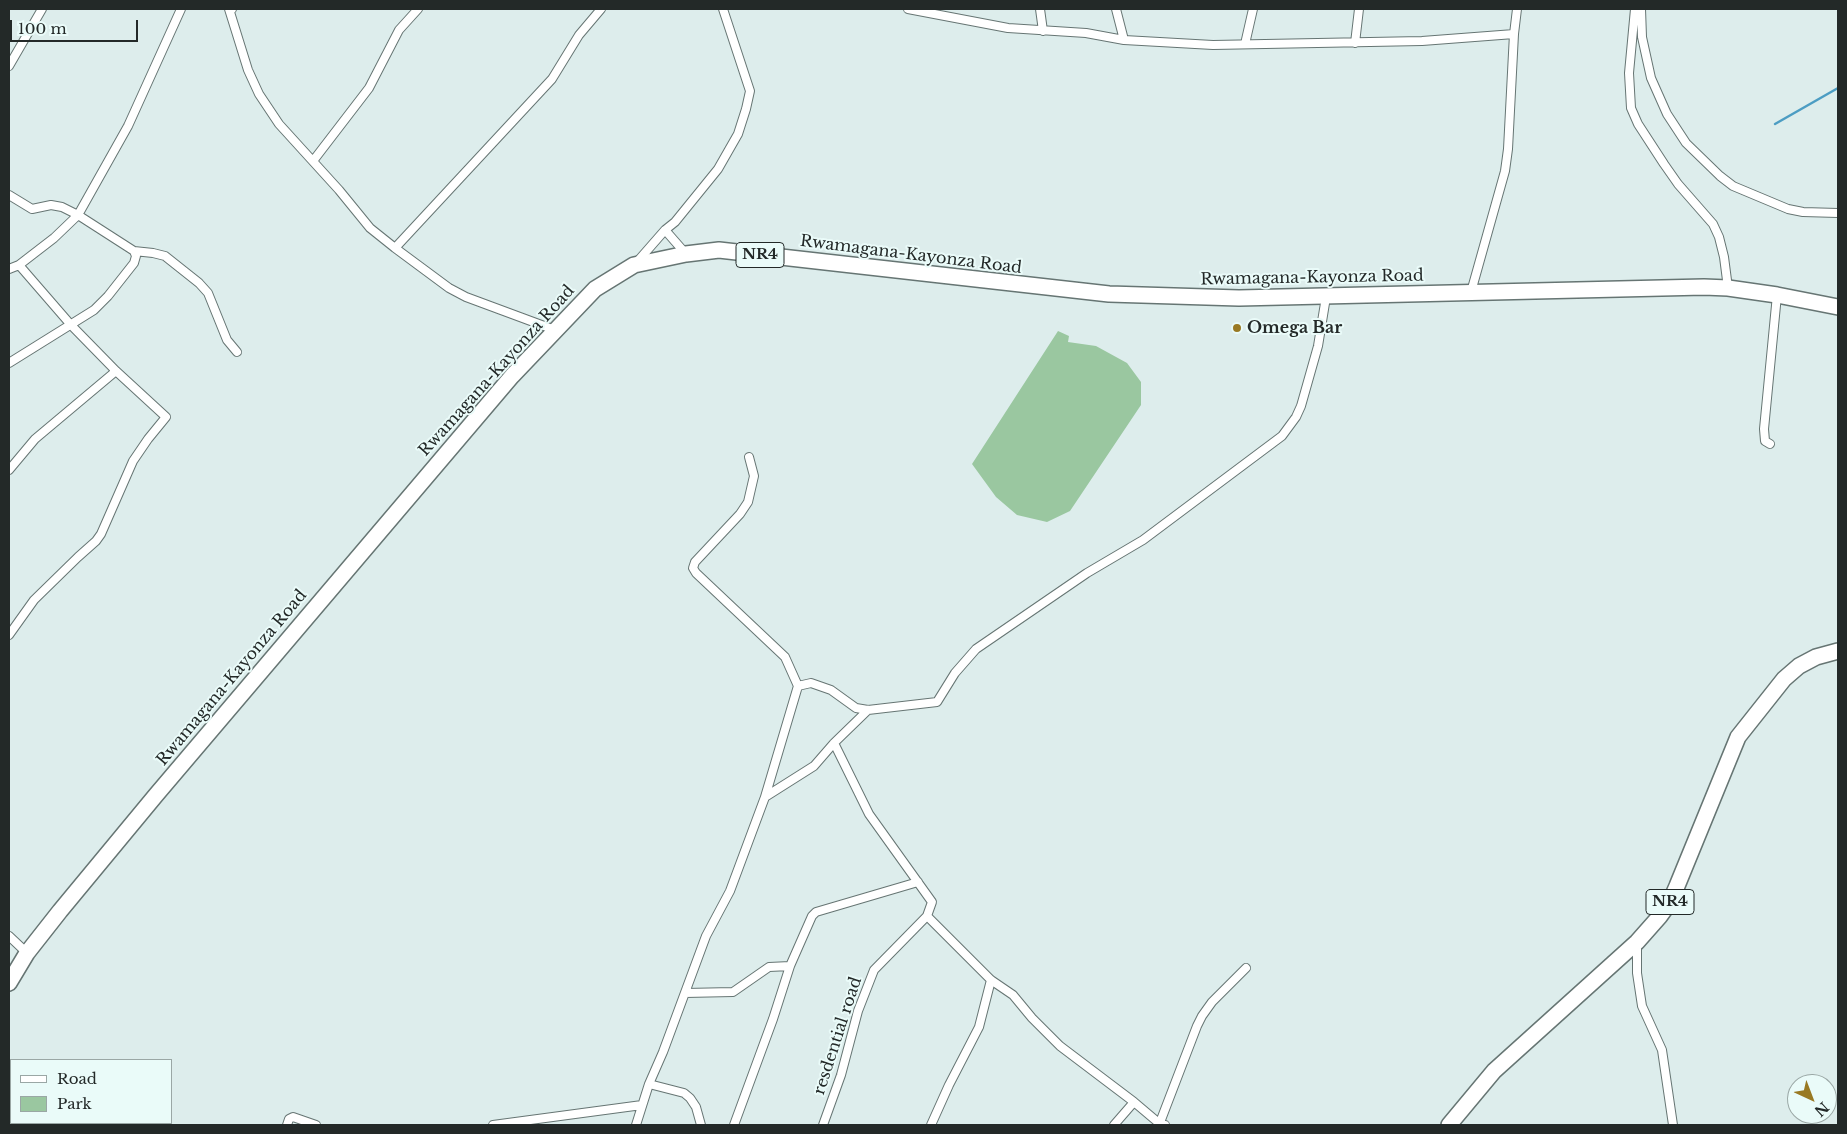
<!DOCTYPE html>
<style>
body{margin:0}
#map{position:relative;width:1847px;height:1134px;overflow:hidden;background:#ddedec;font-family:"Libre Baskerville",serif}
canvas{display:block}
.frame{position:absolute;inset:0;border:10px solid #232928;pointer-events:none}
.legend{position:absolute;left:10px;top:1059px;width:162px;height:65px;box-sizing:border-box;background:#eafbf9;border:1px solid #9aa7a5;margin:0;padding:6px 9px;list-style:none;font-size:15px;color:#232928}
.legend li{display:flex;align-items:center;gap:10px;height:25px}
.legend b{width:25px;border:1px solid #9aa7a5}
.north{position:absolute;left:1787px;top:1074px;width:50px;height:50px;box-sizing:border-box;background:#eafbf9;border:1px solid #9aa7a5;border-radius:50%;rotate:137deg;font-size:14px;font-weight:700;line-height:20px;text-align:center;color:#232928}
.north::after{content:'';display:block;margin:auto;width:18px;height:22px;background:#997923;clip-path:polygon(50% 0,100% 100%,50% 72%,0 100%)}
.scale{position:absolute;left:10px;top:20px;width:128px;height:22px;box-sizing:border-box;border:2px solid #232928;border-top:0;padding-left:6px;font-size:15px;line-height:18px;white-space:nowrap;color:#232928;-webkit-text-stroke:4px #eafbf9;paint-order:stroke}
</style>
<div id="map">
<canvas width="1847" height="1134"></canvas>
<div class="frame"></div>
<ul class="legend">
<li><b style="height:6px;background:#fff"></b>Road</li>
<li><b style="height:14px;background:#9ac7a0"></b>Park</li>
</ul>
<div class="north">N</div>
<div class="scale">100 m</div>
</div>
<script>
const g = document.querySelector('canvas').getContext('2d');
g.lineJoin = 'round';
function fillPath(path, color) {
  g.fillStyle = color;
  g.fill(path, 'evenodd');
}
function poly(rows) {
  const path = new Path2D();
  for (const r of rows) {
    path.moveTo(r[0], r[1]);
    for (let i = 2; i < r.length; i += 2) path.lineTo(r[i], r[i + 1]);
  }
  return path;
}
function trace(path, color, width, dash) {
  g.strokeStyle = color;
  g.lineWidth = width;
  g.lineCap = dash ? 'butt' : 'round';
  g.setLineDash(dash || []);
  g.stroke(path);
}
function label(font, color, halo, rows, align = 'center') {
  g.font = font + ' "Libre Baskerville",serif';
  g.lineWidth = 4;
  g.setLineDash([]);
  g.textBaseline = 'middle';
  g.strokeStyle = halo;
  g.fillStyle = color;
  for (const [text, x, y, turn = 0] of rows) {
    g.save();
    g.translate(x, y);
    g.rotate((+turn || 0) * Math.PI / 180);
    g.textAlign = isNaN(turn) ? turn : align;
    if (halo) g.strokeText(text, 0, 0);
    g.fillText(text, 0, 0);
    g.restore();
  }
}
const green = poly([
 [1058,331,1069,336,1068,342,1096,346,1127,363,1141,382,1141,405,1070,511,1047,522,1017,515,996,497,972,464]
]);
const stream = poly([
 [1775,124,1838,88]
]);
const street = poly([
 [232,9,229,9,248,70,259,94,279,124,339,190,370,228,395,248,449,288,466,297,555,330],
 [908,9,1008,28,1086,33,1124,40,1213,45,1422,41,1514,34],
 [1040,9,1043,31],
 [1116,9,1124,40],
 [1635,9,1629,73,1631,108,1638,124,1664,164,1678,184,1713,224,1719,237,1724,257,1728,288],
 [1641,9,1642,37,1651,78,1667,114,1686,143,1720,176,1733,186,1788,209,1803,212,1838,213],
 [1355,43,1359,9],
 [1245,44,1253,9],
 [9,66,42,9],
 [313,161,369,88,399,30,418,9],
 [9,195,32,209,51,205,62,207,78,215,134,251,136,256,134,263,108,296,94,310,9,363],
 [395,248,552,79,579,35,601,9],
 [134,251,153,253,165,256,199,283,208,293,227,340,237,352],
 [686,254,665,230,675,222,718,169,738,134,746,109,750,91,723,9],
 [637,262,665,230],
 [9,269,19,265,54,238,78,215,128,126,181,9],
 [1471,292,1505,171,1508,149,1514,34,1517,9],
 [1770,444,1765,441,1764,429,1777,295],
 [749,457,754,476,748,502,740,514,695,562,693,568,696,573,785,657,798,686,811,683,831,690,856,708,868,710,937,702,955,673,976,649,1087,573,1143,540,1282,436,1296,417,1301,406,1318,346,1326,297],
 [9,470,35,439,116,371],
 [9,635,34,600,78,557,96,541,101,534,133,461,148,439,166,417,116,371,71,325,19,265],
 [834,743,869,814,932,902,927,916,991,980,1013,995,1032,1018,1060,1046,1134,1102,1160,1124,1165,1125],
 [765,797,798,686],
 [9,936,27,953],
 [1637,944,1637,973,1642,1006,1662,1050,1673,1125],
 [685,993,733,992,769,967,790,966],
 [649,1084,684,1093,690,1098,696,1107,701,1125],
 [287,1125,289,1119,293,1117,316,1125],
 [493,1125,642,1105],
 [636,1125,649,1084,663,1052,706,936,730,891,765,797,814,766,834,743,868,710],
 [734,1125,773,1019,790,966,812,916,816,912,918,882],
 [823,1125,841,1075,858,1011,874,970,927,916],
 [931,1125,949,1085,979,1027,991,980],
 [1114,1125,1134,1102],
 [1159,1125,1197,1026,1202,1016,1212,1002,1246,968]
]);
const highway = poly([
 [9,983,27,953,60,911,156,795,512,376,595,289,634,265,686,254,719,250,1109,294,1239,298,1704,287,1728,288,1777,295,1838,307],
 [1449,1125,1494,1071,1637,942,1660,916,1670,902,1677,886,1738,737,1784,679,1799,666,1816,657,1838,651]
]);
const markers = [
 [1237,328,5,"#997923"]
];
const shields = [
 [760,255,48],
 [1670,902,48]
];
const shieldNames = [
 ["NR4",760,255],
 ["NR4",1670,902]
];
const streetNames = [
 ["Rwamagana-Kayonza Road",911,255,7],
 ["Rwamagana-Kayonza Road",1312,278,-1],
 ["Rwamagana-Kayonza Road",497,371,-48],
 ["Rwamagana-Kayonza Road",232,678,-50],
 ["resdential road",838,1036,-72]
];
const poiNames = [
 ["Omega Bar",1247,328]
];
fillPath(green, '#9ac7a0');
trace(stream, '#4c9dc3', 2.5);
trace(street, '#667573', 10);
trace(highway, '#667573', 18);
trace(street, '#fff', 8);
trace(highway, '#fff', 15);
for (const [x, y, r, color] of markers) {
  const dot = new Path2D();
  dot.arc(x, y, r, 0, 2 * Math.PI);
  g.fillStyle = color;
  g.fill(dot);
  trace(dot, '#eafbf9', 2);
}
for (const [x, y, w] of shields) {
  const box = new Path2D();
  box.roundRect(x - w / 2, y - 12.5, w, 25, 4);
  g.fillStyle = '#eafbf9';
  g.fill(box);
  trace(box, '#232928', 1);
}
label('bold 15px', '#232928', null, shieldNames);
label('16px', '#232928', '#eafbf9', streetNames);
label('bold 16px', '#232928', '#eafbf9', poiNames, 'left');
</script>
